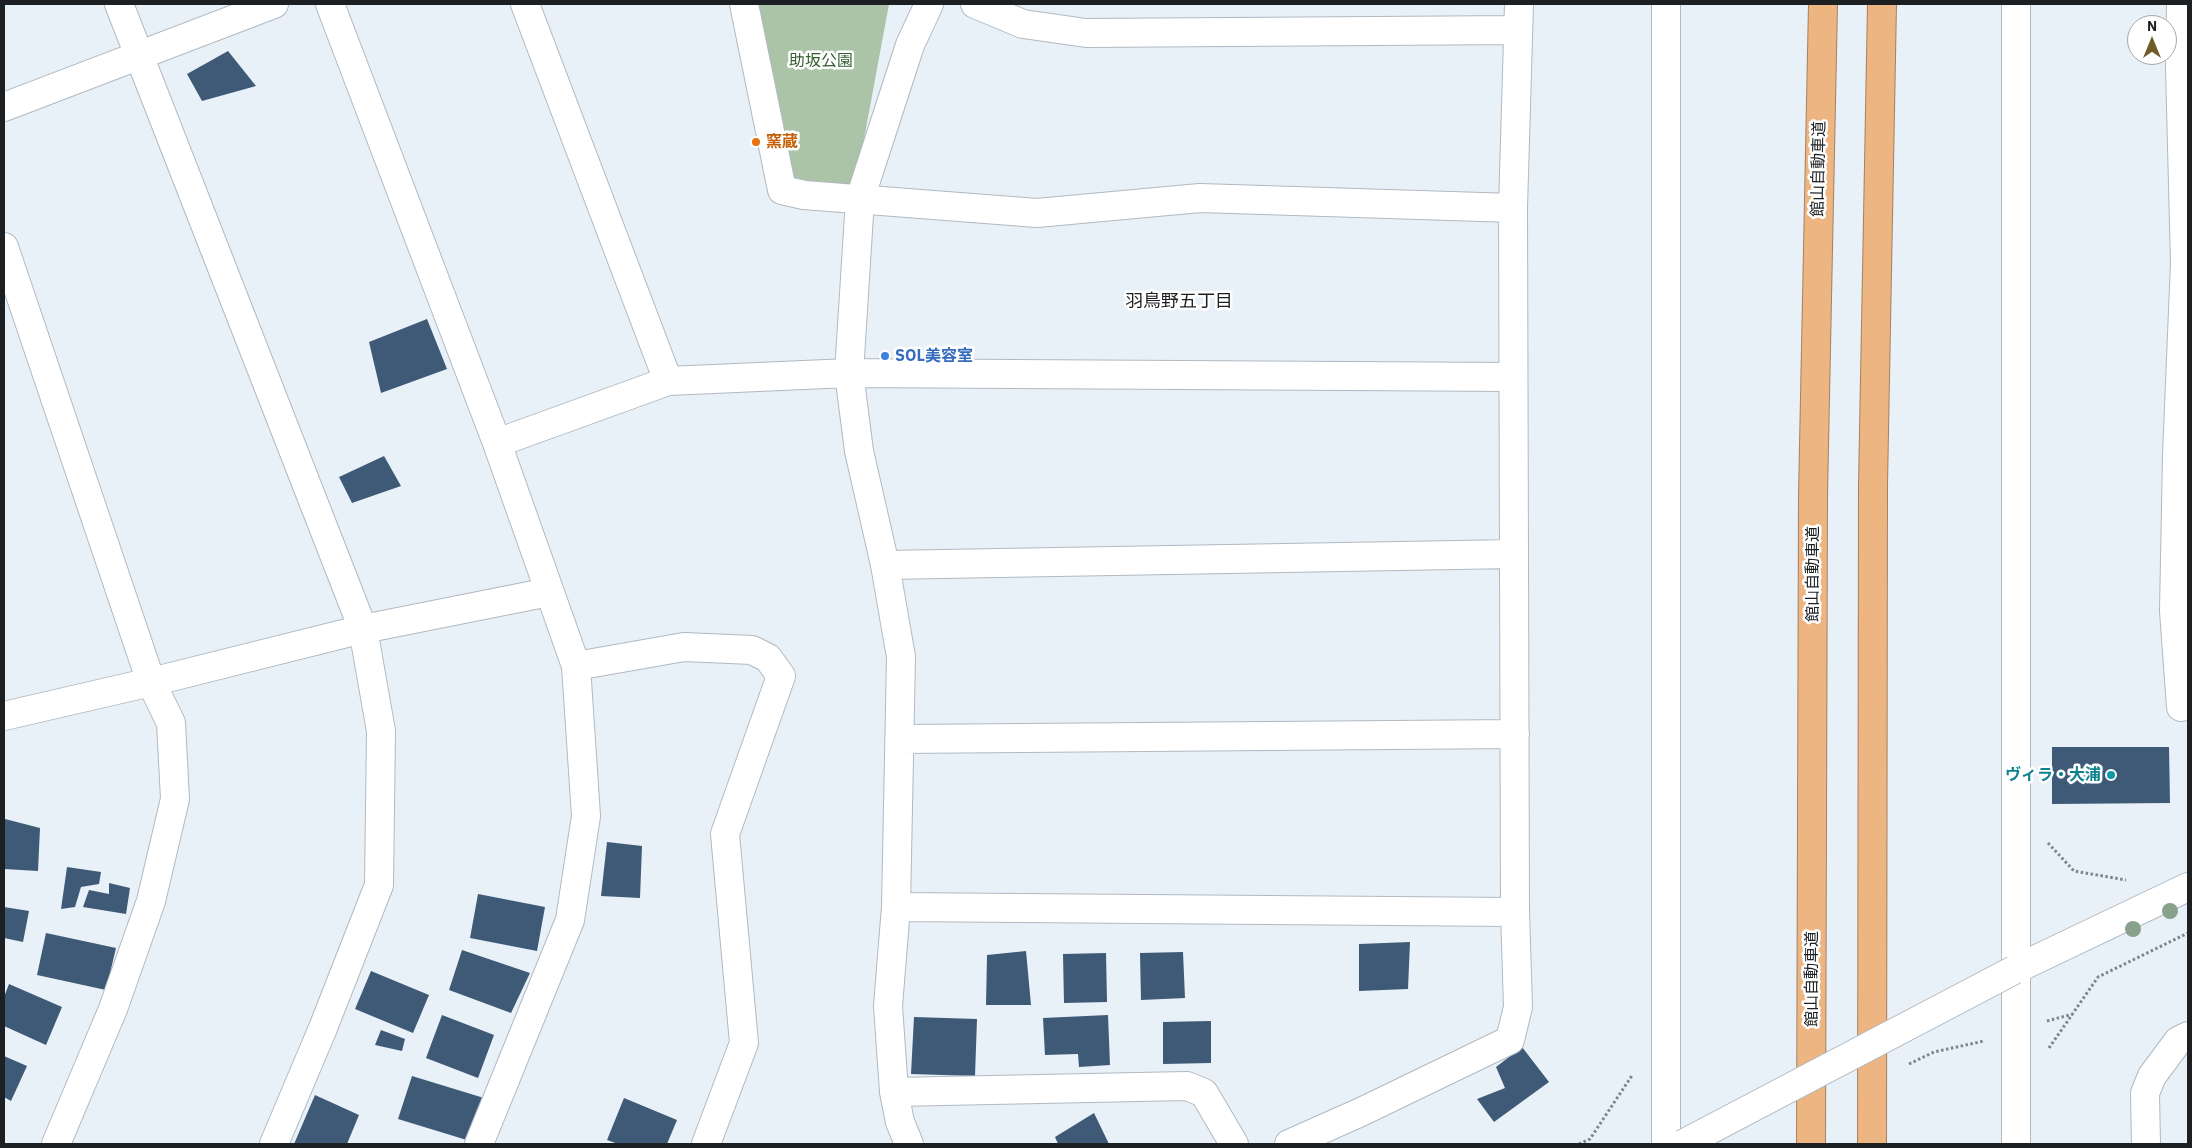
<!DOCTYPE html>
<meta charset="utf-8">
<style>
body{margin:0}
#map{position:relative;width:2192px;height:1148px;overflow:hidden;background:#e8f0f8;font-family:"IBM Plex Sans",sans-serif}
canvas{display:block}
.frame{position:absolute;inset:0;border:5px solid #1d2023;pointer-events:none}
.north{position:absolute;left:2127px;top:15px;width:50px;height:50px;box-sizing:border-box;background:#fff;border:1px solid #a5a6a7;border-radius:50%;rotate:0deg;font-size:14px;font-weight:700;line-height:20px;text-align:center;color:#1d2023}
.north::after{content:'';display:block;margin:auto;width:18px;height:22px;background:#705c2b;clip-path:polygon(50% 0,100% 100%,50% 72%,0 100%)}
</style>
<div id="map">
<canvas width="2192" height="1148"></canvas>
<div class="frame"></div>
<div class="north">N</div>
</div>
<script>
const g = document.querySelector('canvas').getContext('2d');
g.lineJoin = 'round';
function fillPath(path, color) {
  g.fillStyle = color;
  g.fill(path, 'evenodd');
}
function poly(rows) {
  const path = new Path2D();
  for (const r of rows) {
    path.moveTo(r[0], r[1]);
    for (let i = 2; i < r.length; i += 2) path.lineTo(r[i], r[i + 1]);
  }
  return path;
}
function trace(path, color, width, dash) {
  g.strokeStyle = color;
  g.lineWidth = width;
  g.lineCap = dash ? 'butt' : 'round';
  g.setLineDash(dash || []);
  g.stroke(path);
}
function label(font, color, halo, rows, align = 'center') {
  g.font = font + ' "IBM Plex Sans","Noto Sans JP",sans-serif';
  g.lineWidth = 5;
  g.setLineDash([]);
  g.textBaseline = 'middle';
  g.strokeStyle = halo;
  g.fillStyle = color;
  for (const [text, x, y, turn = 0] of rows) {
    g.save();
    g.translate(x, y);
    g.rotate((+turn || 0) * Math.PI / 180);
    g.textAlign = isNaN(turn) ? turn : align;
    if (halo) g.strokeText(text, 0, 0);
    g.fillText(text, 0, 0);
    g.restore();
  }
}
const green = poly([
 [752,4,889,4,854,193,788,185]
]);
const building = poly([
 [228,51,256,86,202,101,187,74],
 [427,319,447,369,381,393,369,342],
 [384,456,401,486,352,503,339,477],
 [2052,747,2169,747,2170,803,2052,804],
 [5,819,40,828,38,871,4,869],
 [607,842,642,846,640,898,601,896],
 [67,867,101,872,99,884,81,887,75,907,61,909],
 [109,883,130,888,126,914,83,907,89,890,109,894],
 [478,894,545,907,537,951,470,938],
 [4,907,29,911,23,942,4,938],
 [46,933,116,948,106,990,37,975],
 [1410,942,1408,989,1359,991,1359,944],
 [462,950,530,973,511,1013,449,990],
 [1026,951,1031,1005,986,1005,987,955],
 [1183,952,1185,998,1141,1000,1140,953],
 [1106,953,1107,1002,1064,1003,1063,954],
 [371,971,429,995,413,1033,355,1009],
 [9,984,62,1007,46,1045,4,1026,4,997],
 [442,1015,494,1035,478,1078,426,1058],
 [1108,1015,1110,1065,1079,1067,1078,1054,1045,1055,1043,1018],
 [914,1017,977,1019,975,1076,911,1074],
 [1211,1021,1211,1063,1163,1064,1163,1022],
 [381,1030,405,1039,402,1051,375,1045],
 [1522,1047,1549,1082,1494,1122,1477,1099,1505,1088,1496,1067],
 [4,1056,27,1066,11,1101,4,1097],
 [412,1076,484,1098,470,1141,398,1119],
 [315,1095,359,1115,347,1144,294,1144],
 [624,1098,677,1120,667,1144,618,1144,607,1140],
 [1094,1113,1109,1144,1058,1144,1055,1137]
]);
const path = poly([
 [2048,843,2074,871,2126,880],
 [2047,1021,2073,1014],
 [2049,1048,2098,977,2188,933],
 [1909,1064,1934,1052,1984,1041],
 [1579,1144,1590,1139,1633,1074]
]);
const minor = poly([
 [119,4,363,629,381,731,379,885,323,1028,274,1144],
 [330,4,497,443,576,666,586,816,570,920,479,1144],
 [525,4,668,381],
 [744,4,782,190,804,195,1037,213,1200,198,1513,208],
 [975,4,1023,24,1086,33,1518,30],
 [2016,4,2016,1144],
 [2181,4,2180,68,2185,263,2177,455,2174,611,2181,707,2188,706],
 [4,107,274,4],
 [4,247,151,682,171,723,175,799,151,901,113,1009,56,1144],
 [497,443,668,381,849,373,1513,377],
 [885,565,1514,554],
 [576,666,684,647,752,650,768,658,781,676,725,834,744,1043,706,1144],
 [4,716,151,682,363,629,549,592],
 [900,739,1515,734],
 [896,907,1515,912],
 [2014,970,2188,887],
 [894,1092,1187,1086,1204,1093,1234,1144],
 [909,1144,900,1122,894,1092,888,1006,896,907,901,657,885,565,859,451,849,373,860,199,910,45,929,4],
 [1289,1144,1361,1112,1510,1040,1518,1007,1515,912,1513,208,1519,4],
 [1666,1144,1666,4],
 [2146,1144,2145,1093,2152,1076,2178,1041,2188,1036]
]);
const highway = poly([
 [1811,1144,1813,495,1823,4],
 [1872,1144,1873,485,1882,4]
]);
const minorBridge = poly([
 [1683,1144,2014,970]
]);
const trees = [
 [2170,911],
 [2133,929]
];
const markers = [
 [756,142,5,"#e8710a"],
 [885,356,5,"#3f7fe0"],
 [2111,775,5,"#0f9aa8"]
];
const parkNames = [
 ["助坂公園",821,61]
];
const foodNames = [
 ["窯蔵",766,142]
];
const streetNames = [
 ["館山自動車道",1819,169,-89],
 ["館山自動車道",1813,574,-90],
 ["館山自動車道",1812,979,-90]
];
const shopNames = [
 ["SOL美容室",895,356]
];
const cultureNames = [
 ["ヴィラ・大浦",2101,775]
];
const neighbourhoodNames = [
 ["羽鳥野五丁目",1179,302]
];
fillPath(green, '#abc4a8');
fillPath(building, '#3f5a77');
trace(minor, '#b1b9c1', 30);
trace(highway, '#a48160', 30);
trace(path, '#7f848a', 3, [2.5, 2.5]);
trace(minor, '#fff', 28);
trace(highway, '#edb581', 28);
trace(minorBridge, '#b1b9c1', 30, []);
trace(minorBridge, '#fff', 28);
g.fillStyle = '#87a18b';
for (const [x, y] of trees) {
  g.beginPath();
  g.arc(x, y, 8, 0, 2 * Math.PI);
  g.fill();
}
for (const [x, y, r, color] of markers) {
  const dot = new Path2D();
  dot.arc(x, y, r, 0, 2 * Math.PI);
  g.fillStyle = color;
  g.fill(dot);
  trace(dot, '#fff', 2);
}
label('16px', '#376132', '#fff', parkNames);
label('bold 16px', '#c56008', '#fff', foodNames, 'left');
label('16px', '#1d2023', '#fff', streetNames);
label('bold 16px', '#366cbe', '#fff', shopNames, 'left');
label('bold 16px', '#0d838f', '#fff', cultureNames, 'right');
label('18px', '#1d2023', '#fff', neighbourhoodNames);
</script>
